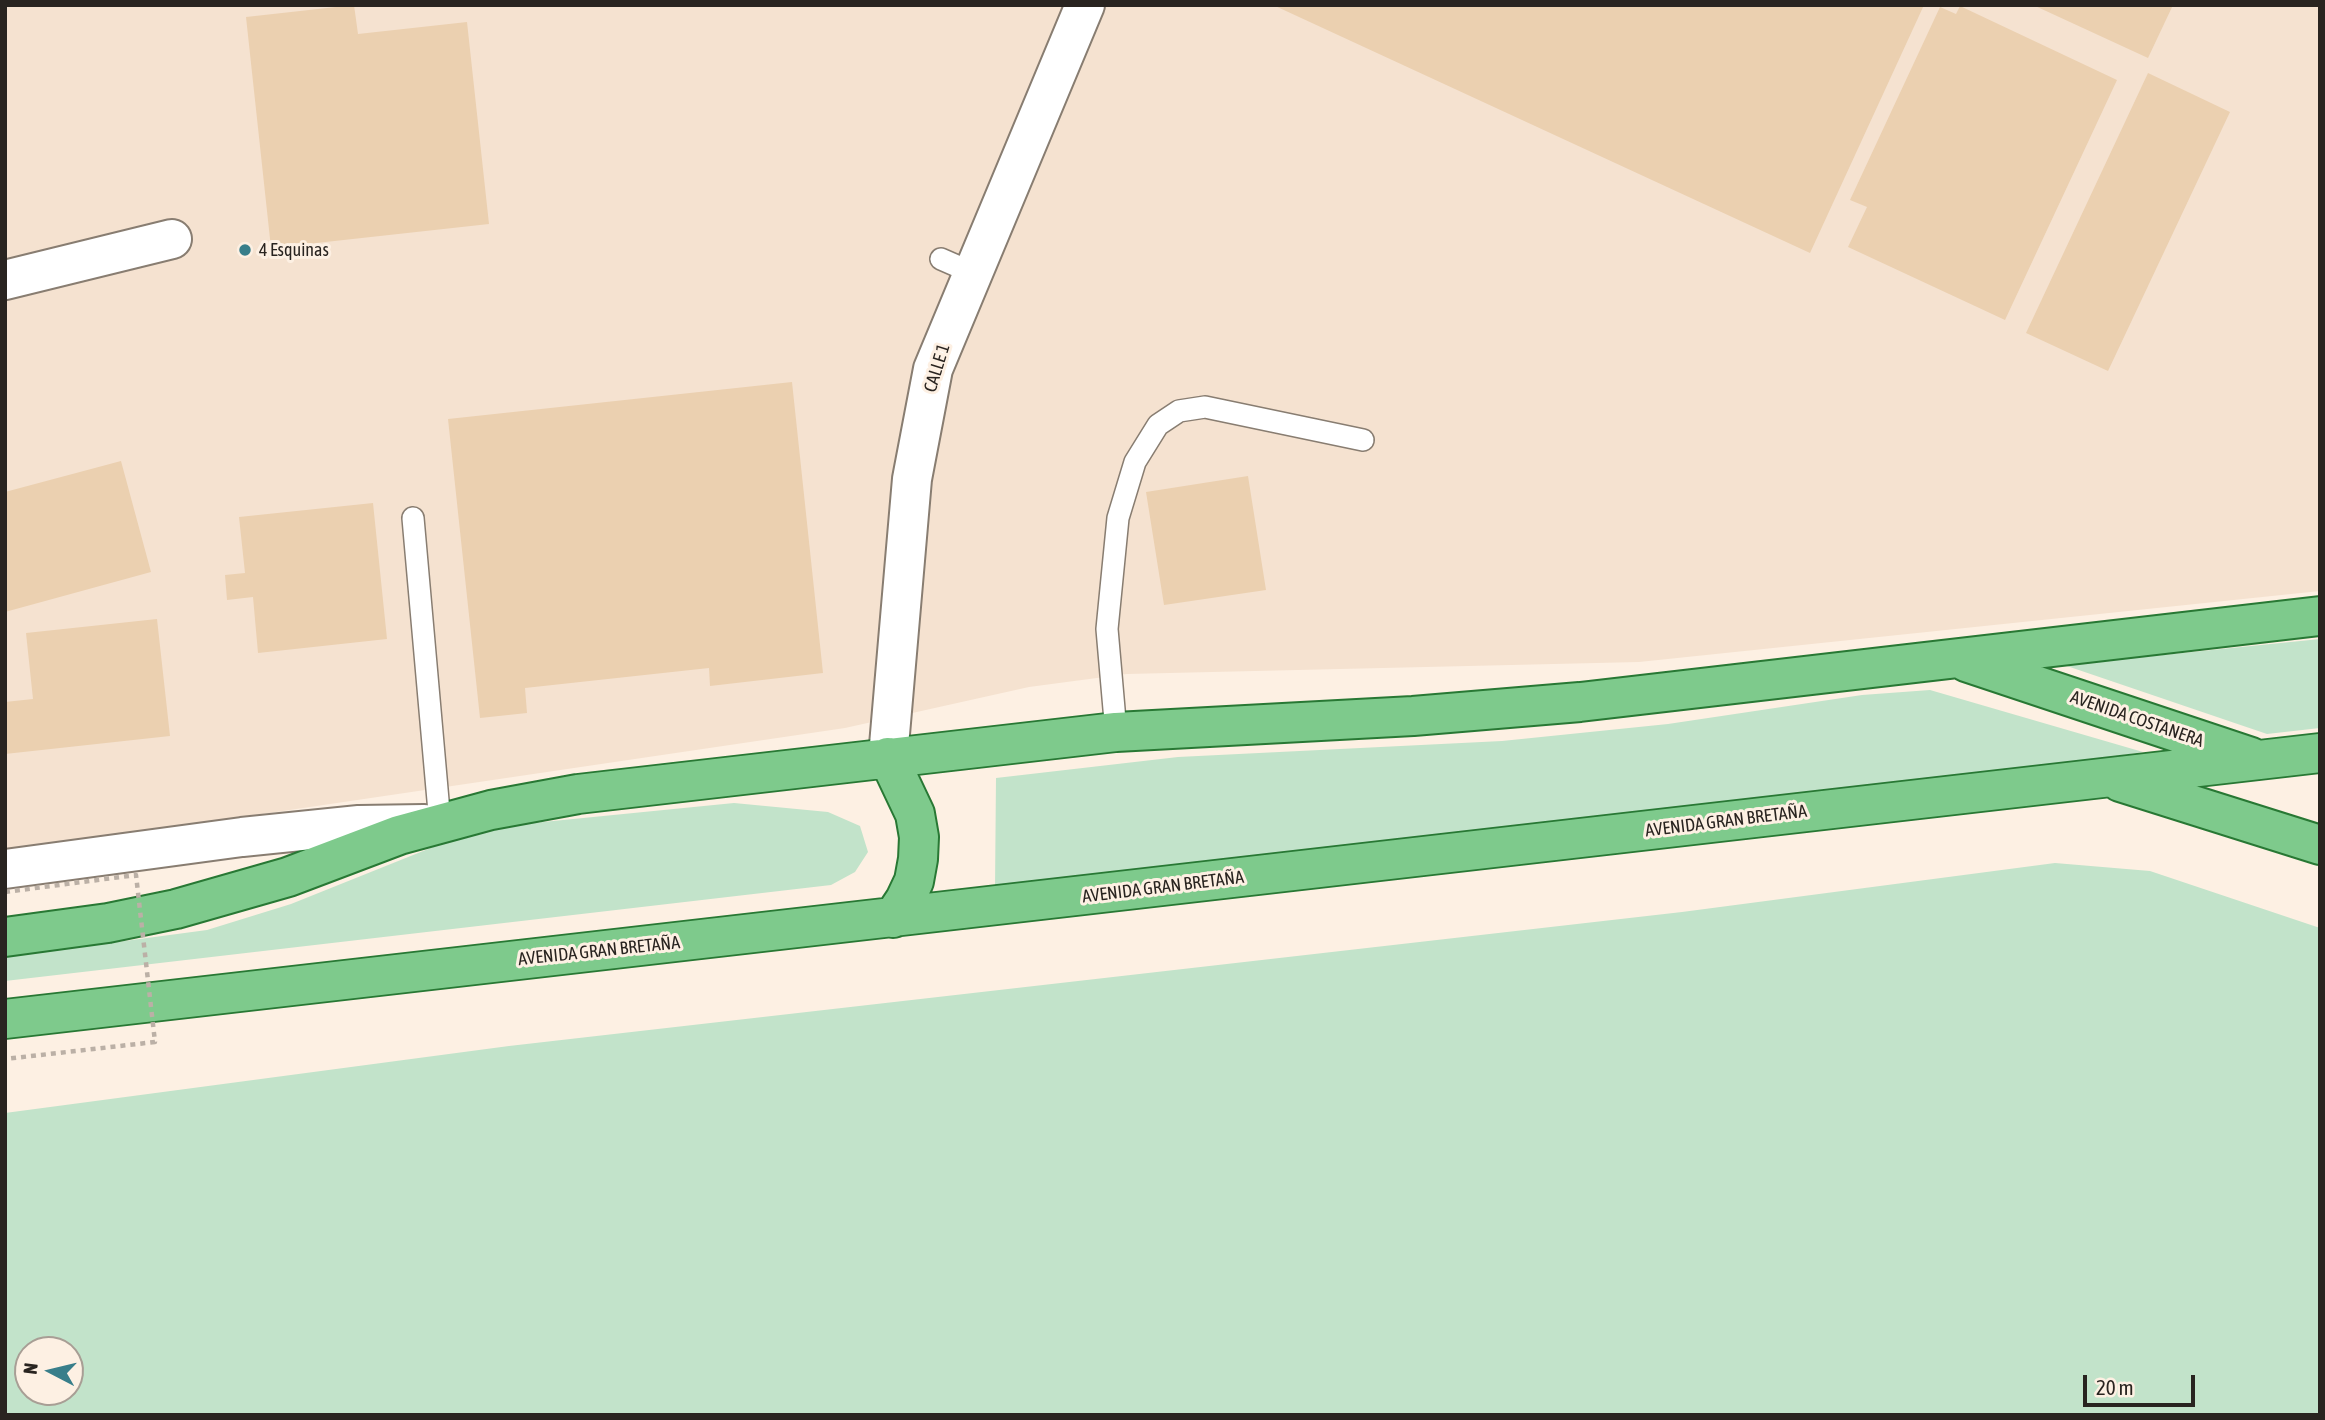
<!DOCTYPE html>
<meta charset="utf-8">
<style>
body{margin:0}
#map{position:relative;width:2325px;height:1420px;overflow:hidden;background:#fdf0e3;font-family:"Asap Condensed",sans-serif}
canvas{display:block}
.frame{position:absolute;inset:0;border:7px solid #292420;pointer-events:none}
.north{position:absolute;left:14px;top:1336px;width:70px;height:70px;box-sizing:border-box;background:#fdf0e3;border:2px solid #a89e95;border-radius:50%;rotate:277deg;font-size:19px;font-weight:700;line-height:28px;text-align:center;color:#292420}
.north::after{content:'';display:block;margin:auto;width:24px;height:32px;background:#387e8a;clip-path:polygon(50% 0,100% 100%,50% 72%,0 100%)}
.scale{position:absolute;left:2083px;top:1375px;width:112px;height:32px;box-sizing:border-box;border:4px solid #292420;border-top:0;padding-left:9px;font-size:21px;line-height:24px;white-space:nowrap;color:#292420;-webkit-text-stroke:5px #fdf0e3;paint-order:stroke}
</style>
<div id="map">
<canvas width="2325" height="1420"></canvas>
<div class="frame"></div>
<div class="north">N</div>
<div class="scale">20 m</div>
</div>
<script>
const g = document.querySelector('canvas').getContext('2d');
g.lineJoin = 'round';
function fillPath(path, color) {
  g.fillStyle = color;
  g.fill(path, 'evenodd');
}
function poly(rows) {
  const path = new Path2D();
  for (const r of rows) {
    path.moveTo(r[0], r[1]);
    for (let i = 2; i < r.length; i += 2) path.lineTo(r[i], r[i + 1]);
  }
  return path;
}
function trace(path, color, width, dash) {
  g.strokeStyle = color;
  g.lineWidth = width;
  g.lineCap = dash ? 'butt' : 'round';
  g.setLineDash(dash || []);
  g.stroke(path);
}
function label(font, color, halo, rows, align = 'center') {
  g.font = font + ' "Asap Condensed",sans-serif';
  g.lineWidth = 6;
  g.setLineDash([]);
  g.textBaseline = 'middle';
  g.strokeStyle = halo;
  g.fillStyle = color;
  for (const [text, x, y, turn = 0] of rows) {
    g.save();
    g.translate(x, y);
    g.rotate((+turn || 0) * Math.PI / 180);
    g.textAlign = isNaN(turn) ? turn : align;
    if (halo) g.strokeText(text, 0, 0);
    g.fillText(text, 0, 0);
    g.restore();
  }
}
const built = poly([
 [5,5,2320,5,2320,591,1639,662,1127,674,1029,687,845,728,5,852]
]);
const green = poly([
 [2320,639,2320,728,2267,734,2064,665],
 [1930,690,2143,752,2078,762,995,888,996,778,1178,757,1502,741,1668,724,1862,695],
 [734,803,828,812,860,826,868,852,855,872,831,885,5,981,5,957,207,930,291,904,468,833,533,823],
 [2055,863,2150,871,2320,928,2320,1415,5,1415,5,1113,509,1046,1682,912],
 [28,1350,70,1350,70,1392,28,1392]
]);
const building = poly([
 [354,5,358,34,467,22,489,224,271,248,246,17],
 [1273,5,1924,5,1810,253],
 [2033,5,2173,5,2148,58],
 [1960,6,2117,80,2005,320,1848,247,1867,207,1850,200,1940,7,1956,14],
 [2148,73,2230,112,2108,371,2026,333],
 [792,382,823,673,710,686,709,668,525,688,527,713,480,718,448,419],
 [121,461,151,572,5,612,5,492],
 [1248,476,1266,590,1164,605,1146,492],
 [373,503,387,639,258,653,253,597,227,600,225,575,245,573,239,517],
 [157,619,170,736,5,754,5,702,33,699,26,633]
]);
const lane = poly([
 [941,259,973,273],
 [413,518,440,823],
 [1116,732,1107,629,1118,518,1135,462,1158,425,1179,411,1205,407,1363,440]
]);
const street = poly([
 [5,280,172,239],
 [888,757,912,479,933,369,1085,5],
 [5,869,242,837,359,825,424,824]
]);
const primary = poly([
 [1966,662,2251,757],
 [888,757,915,814,919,837,918,859,914,881,905,900,893,918],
 [2120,782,2320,845],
 [5,937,108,923,176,909,288,877,399,835,491,810,578,794,1116,732,1413,716,1580,702,2320,616],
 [5,1019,2320,753]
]);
const pathBridge = poly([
 [5,892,136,875,155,1042,5,1059]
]);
const markers = [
 [245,250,7,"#387e8a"]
];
const poiNames = [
 ["4 Esquinas",259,250]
];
const streetNames = [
 ["CALLE 1",937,368,-73],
 ["AVENIDA COSTANERA",2137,719,19],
 ["AVENIDA GRAN BRETAÑA",1726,821,-7],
 ["AVENIDA GRAN BRETAÑA",1163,887,-7],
 ["AVENIDA GRAN BRETAÑA",599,951,-6]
];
fillPath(built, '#f5e2d0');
fillPath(green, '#c2e3ca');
fillPath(building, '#ebd0b0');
trace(lane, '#887d71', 24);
trace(street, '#887d71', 42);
trace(primary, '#287834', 42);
trace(lane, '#fff', 21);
trace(street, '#fff', 38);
trace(primary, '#7eca8c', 38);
trace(pathBridge, '#bbb0a6', 4.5, [5, 5]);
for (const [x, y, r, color] of markers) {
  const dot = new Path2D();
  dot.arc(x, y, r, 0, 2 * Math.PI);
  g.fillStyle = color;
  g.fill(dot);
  trace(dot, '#fdf0e3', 2.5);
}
label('18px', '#292420', '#fdf0e3', poiNames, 'left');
label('18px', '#292420', '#fdf0e3', streetNames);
</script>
